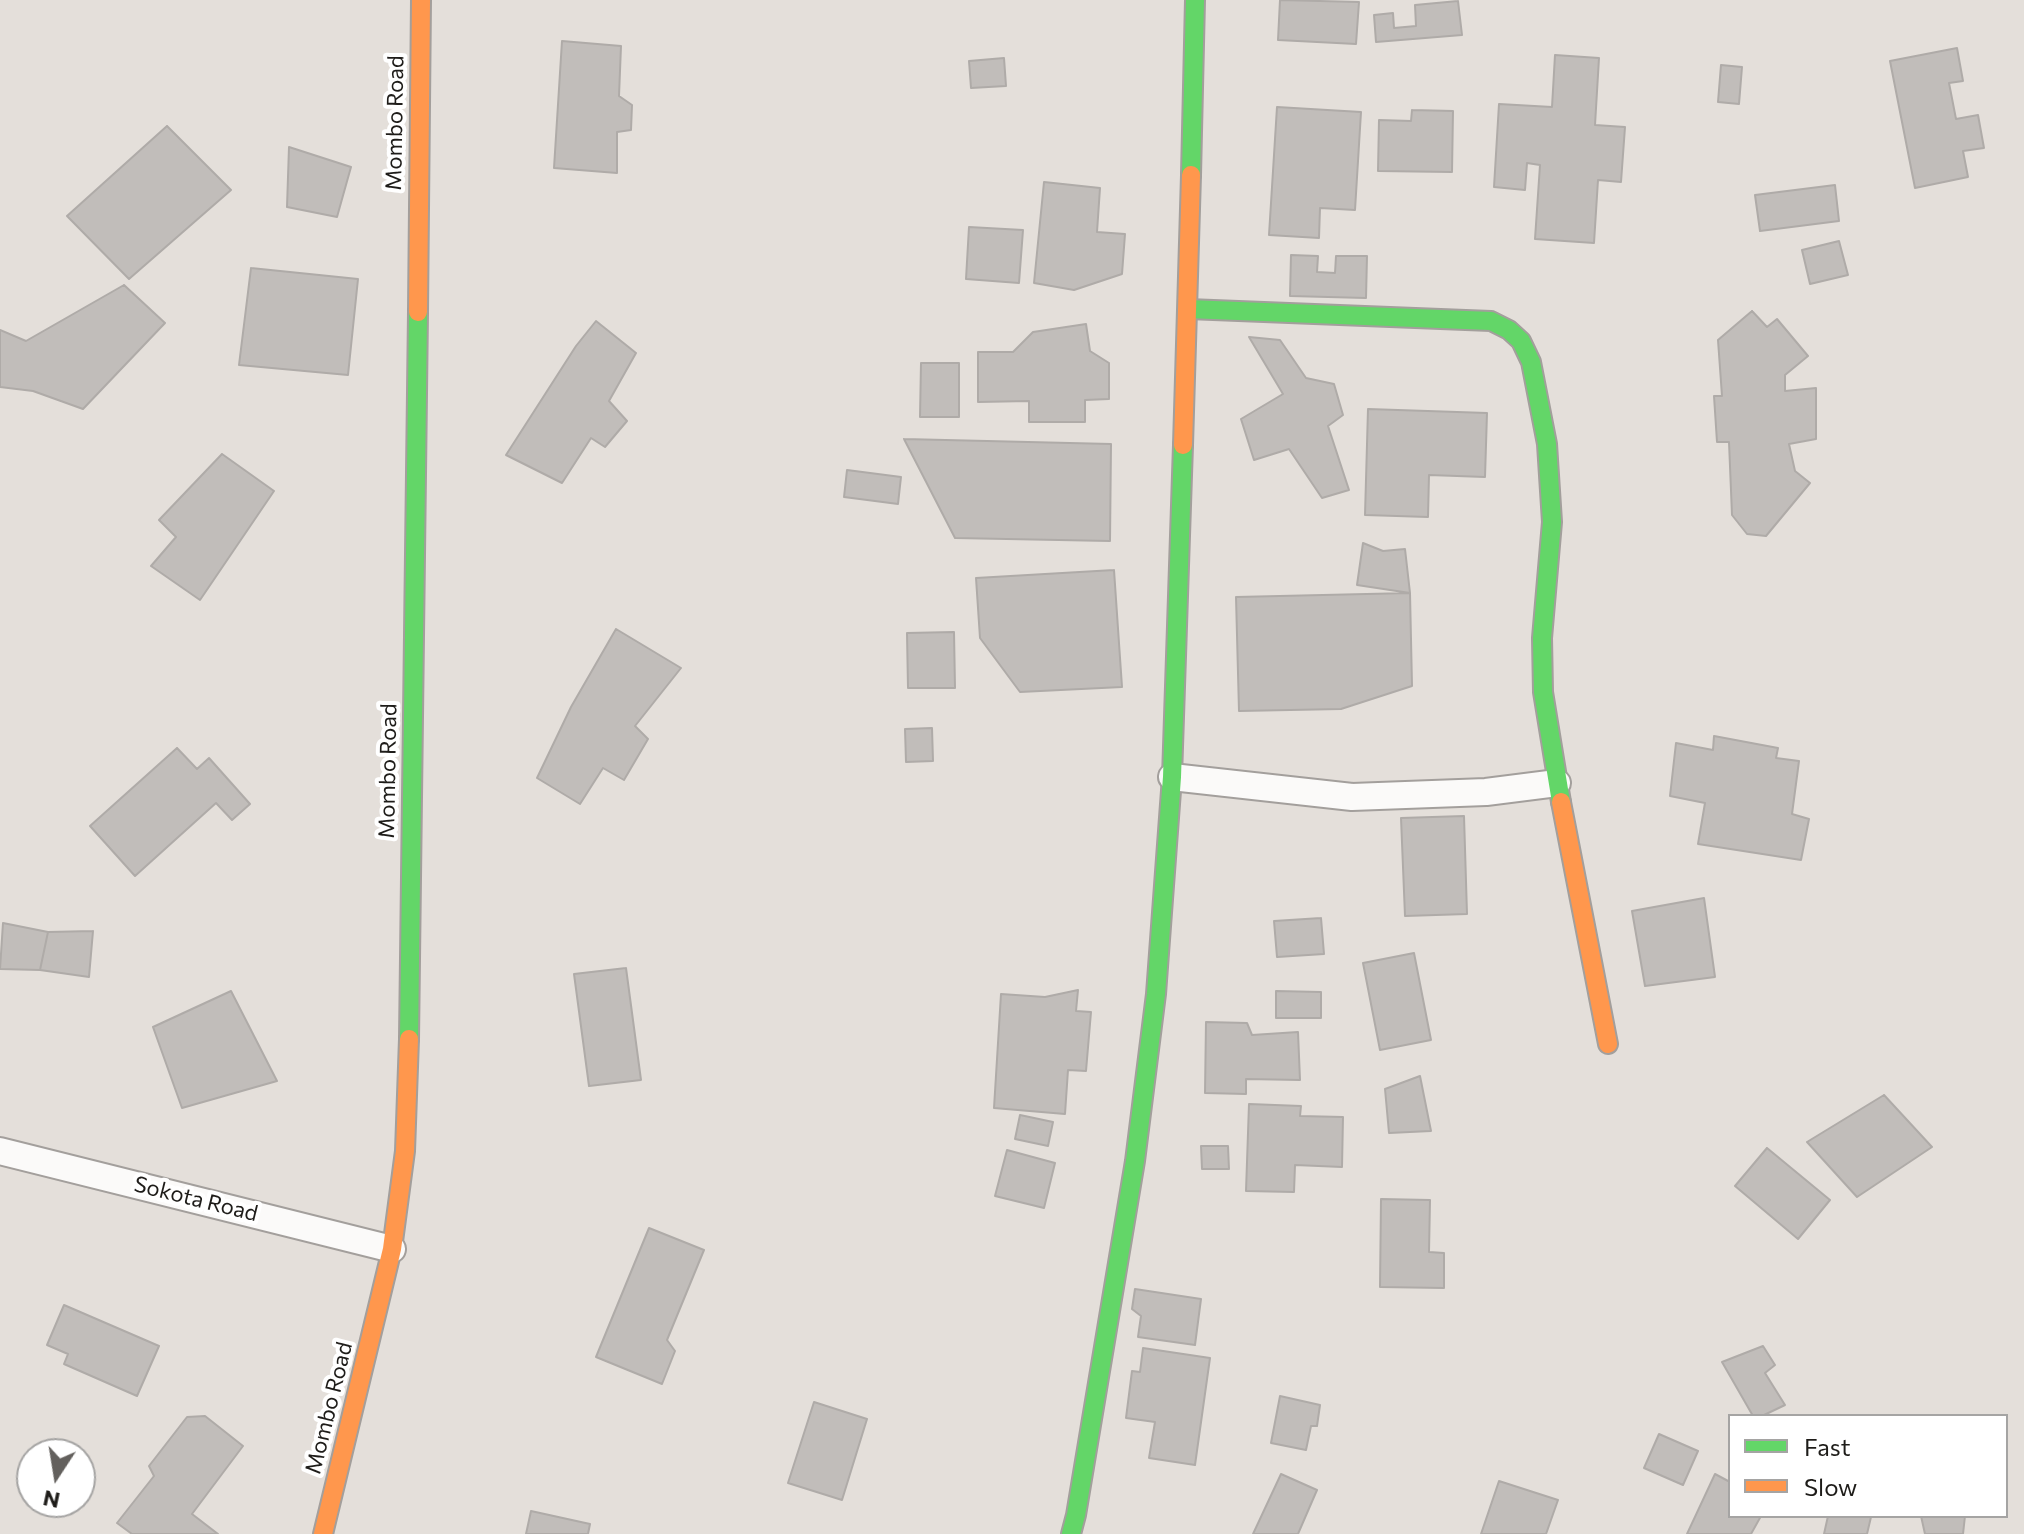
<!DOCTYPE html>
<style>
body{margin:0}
#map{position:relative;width:2024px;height:1534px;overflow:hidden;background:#e4dfda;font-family:Commissioner,sans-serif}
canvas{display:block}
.legend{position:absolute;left:1728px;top:1414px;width:280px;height:104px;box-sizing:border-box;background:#fff;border:2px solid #a5a4a3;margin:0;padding:10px 14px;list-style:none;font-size:24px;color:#1e1c19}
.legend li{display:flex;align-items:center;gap:16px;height:40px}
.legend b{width:40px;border:2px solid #a5a4a3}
.north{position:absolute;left:16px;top:1438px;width:80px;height:80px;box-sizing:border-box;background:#fff;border:2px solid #a5a4a3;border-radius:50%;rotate:192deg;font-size:22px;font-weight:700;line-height:32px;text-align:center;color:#1e1c19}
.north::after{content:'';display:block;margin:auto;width:28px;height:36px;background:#63605d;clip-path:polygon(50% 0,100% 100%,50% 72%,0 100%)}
</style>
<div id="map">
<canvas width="2024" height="1534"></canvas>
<ul class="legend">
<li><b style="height:10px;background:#63d668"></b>Fast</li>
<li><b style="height:10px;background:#ff974d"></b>Slow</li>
</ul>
<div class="north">N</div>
</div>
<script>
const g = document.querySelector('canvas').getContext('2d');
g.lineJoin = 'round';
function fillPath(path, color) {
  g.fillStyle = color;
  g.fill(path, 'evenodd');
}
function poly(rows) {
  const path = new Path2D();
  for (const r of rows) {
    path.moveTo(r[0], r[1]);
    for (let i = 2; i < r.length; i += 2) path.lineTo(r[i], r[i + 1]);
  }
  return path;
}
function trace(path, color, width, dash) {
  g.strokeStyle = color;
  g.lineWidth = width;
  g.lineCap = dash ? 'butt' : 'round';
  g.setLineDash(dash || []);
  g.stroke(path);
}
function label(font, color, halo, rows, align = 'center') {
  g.font = font + ' Commissioner,sans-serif';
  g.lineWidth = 8;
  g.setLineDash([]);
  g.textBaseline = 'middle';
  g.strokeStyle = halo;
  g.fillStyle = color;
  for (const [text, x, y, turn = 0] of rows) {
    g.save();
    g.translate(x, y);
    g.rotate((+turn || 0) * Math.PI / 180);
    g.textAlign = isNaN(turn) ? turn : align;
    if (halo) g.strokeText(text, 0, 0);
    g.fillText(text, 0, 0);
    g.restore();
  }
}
const building = poly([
 [1280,0,1359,2,1356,44,1278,40,1280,0],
 [1458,1,1462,35,1376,42,1374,15,1393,13,1394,28,1416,26,1415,5,1458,1],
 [562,41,621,46,619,96,632,105,631,130,617,132,617,173,554,168,562,41],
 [1957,48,1963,81,1949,83,1956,119,1978,115,1984,148,1963,151,1968,177,1915,188,1890,61,1957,48],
 [1555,55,1599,58,1595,125,1625,127,1621,182,1598,180,1594,243,1535,239,1540,165,1527,163,1525,190,1494,187,1499,104,1552,107,1555,55],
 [1004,58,1006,86,971,88,969,61,1004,58],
 [1721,65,1742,67,1739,104,1718,102,1721,65],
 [1277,107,1361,112,1355,210,1320,208,1319,238,1269,235,1277,107],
 [1412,110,1453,111,1452,172,1378,171,1379,120,1411,121,1412,110],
 [167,126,231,190,129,279,67,216,167,126],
 [289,147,351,167,337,217,287,207,289,147],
 [1044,182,1100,188,1097,232,1125,234,1122,274,1074,290,1034,283,1044,182],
 [1835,185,1839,221,1760,231,1755,195,1835,185],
 [969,227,1023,230,1019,283,966,279,969,227],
 [1839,241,1848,275,1810,284,1802,250,1839,241],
 [1291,255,1318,256,1317,272,1335,273,1336,256,1367,256,1366,298,1290,296,1291,255],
 [251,268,358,279,348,375,239,365,251,268],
 [124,285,165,323,83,409,33,391,0,387,0,330,26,341,124,285],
 [1752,311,1767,327,1777,319,1808,356,1785,375,1785,391,1816,388,1816,439,1789,444,1795,471,1810,483,1766,536,1747,534,1732,515,1729,442,1717,442,1714,396,1722,396,1718,340,1752,311],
 [596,321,636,353,609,401,627,421,605,447,591,438,562,483,506,455,576,346,596,321],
 [1086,324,1090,351,1109,363,1109,399,1085,400,1085,422,1029,422,1029,401,978,402,978,352,1013,352,1033,332,1086,324],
 [1249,337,1280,340,1306,378,1334,384,1343,415,1328,426,1349,490,1322,498,1289,449,1254,460,1241,419,1283,394,1249,337],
 [921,363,959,363,959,417,920,417,921,363],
 [1368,409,1487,413,1485,477,1429,475,1428,517,1365,515,1368,409],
 [904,439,1111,444,1110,541,955,538,904,439],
 [222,454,274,491,200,600,151,566,176,537,159,520,222,454],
 [847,470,901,477,898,504,844,497,847,470],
 [1363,543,1383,551,1405,549,1410,593,1357,585,1363,543],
 [1114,570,1122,687,1020,692,980,638,976,578,1114,570],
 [1410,593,1412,686,1341,709,1239,711,1236,597,1410,593],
 [616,629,681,668,635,726,648,739,624,780,603,768,580,804,537,778,571,707,616,629],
 [954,632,955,688,908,688,907,633,954,632],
 [932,728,933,761,906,762,905,729,932,728],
 [1714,736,1778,748,1776,758,1799,761,1792,814,1809,819,1801,860,1698,844,1705,803,1670,796,1676,743,1713,750,1714,736],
 [177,748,197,769,209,758,250,804,232,820,216,803,135,876,90,826,177,748],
 [1464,816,1467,914,1405,916,1401,818,1464,816],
 [1704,898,1715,977,1645,986,1632,911,1704,898],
 [1321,918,1324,954,1277,957,1274,921,1321,918],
 [3,923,48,932,40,970,0,969,3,923],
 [93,931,89,977,40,970,48,932,93,931],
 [1414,953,1431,1040,1380,1050,1363,963,1414,953],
 [626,968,641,1080,589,1086,574,974,626,968],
 [1078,990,1076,1011,1091,1012,1086,1071,1068,1070,1065,1114,994,1108,1001,994,1045,997,1078,990],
 [231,991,277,1081,182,1108,153,1027,231,991],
 [1276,991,1321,992,1321,1018,1276,1018,1276,991],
 [1206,1022,1247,1023,1252,1035,1298,1032,1300,1080,1246,1079,1246,1094,1205,1093,1206,1022],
 [1420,1076,1431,1131,1389,1133,1385,1089,1420,1076],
 [1884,1095,1932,1147,1857,1197,1807,1142,1884,1095],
 [1249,1104,1301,1106,1300,1116,1343,1117,1342,1167,1295,1165,1294,1192,1246,1191,1249,1104],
 [1020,1115,1053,1122,1048,1146,1015,1139,1020,1115],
 [1201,1146,1228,1146,1229,1169,1202,1169,1201,1146],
 [1767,1148,1830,1200,1798,1239,1735,1186,1767,1148],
 [1007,1150,1055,1163,1044,1208,995,1196,1007,1150],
 [1381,1199,1430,1200,1429,1252,1444,1253,1444,1288,1380,1287,1381,1199],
 [649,1228,704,1250,667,1340,675,1351,662,1384,596,1357,649,1228],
 [1135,1289,1201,1299,1195,1345,1138,1337,1141,1316,1132,1309,1135,1289],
 [64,1305,159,1346,137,1396,64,1364,68,1354,47,1345,64,1305],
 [1763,1346,1775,1365,1765,1373,1785,1405,1762,1416,1753,1416,1722,1362,1763,1346],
 [1143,1348,1210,1358,1195,1465,1149,1458,1155,1422,1126,1418,1132,1371,1140,1372,1143,1348],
 [1280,1396,1320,1405,1317,1426,1311,1426,1306,1450,1271,1443,1280,1396],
 [814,1402,867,1419,842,1500,788,1483,814,1402],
 [205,1416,243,1446,192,1514,218,1534,132,1534,117,1523,154,1476,149,1466,187,1417,205,1416],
 [1659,1434,1698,1451,1683,1485,1644,1468,1659,1434],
 [1281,1474,1317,1490,1298,1534,1253,1534,1281,1474],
 [1715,1474,1730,1482,1730,1516,1761,1516,1751,1534,1687,1534,1715,1474],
 [1499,1481,1558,1500,1546,1534,1481,1534,1499,1481],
 [531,1511,590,1524,588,1534,526,1534,531,1511],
 [1828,1516,1871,1517,1867,1534,1824,1534,1828,1516],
 [1921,1516,1965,1516,1963,1534,1925,1534,1921,1516]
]);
const street = poly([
 [1172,777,1352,797,1486,792,1557,783],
 [0,1151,392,1249]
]);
const fast = poly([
 [1191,175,1195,0],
 [1188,309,1491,321,1509,330,1521,341,1531,362,1547,444,1552,522,1542,638,1543,692,1561,802],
 [409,1039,418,312],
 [1071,1534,1076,1515,1135,1161,1156,994,1172,777,1183,445]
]);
const slow = poly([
 [418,312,421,0],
 [1183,445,1191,175],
 [1561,802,1608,1044],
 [323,1534,392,1249,405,1151,409,1039]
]);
const streetNames = [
 ["Mombo Road",395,123,-89],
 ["Mombo Road",388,771,-89],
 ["Sokota Road",196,1199,14],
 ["Mombo Road",329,1408,-76]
];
fillPath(building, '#c1bdba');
trace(building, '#afaba8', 2);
trace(street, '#a39f9c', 30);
trace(fast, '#a39f9c', 22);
trace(slow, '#a39f9c', 22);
trace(street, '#fbfaf9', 26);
trace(fast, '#63d668', 18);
trace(slow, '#ff974d', 18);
label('22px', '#1e1c19', '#fff', streetNames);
</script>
